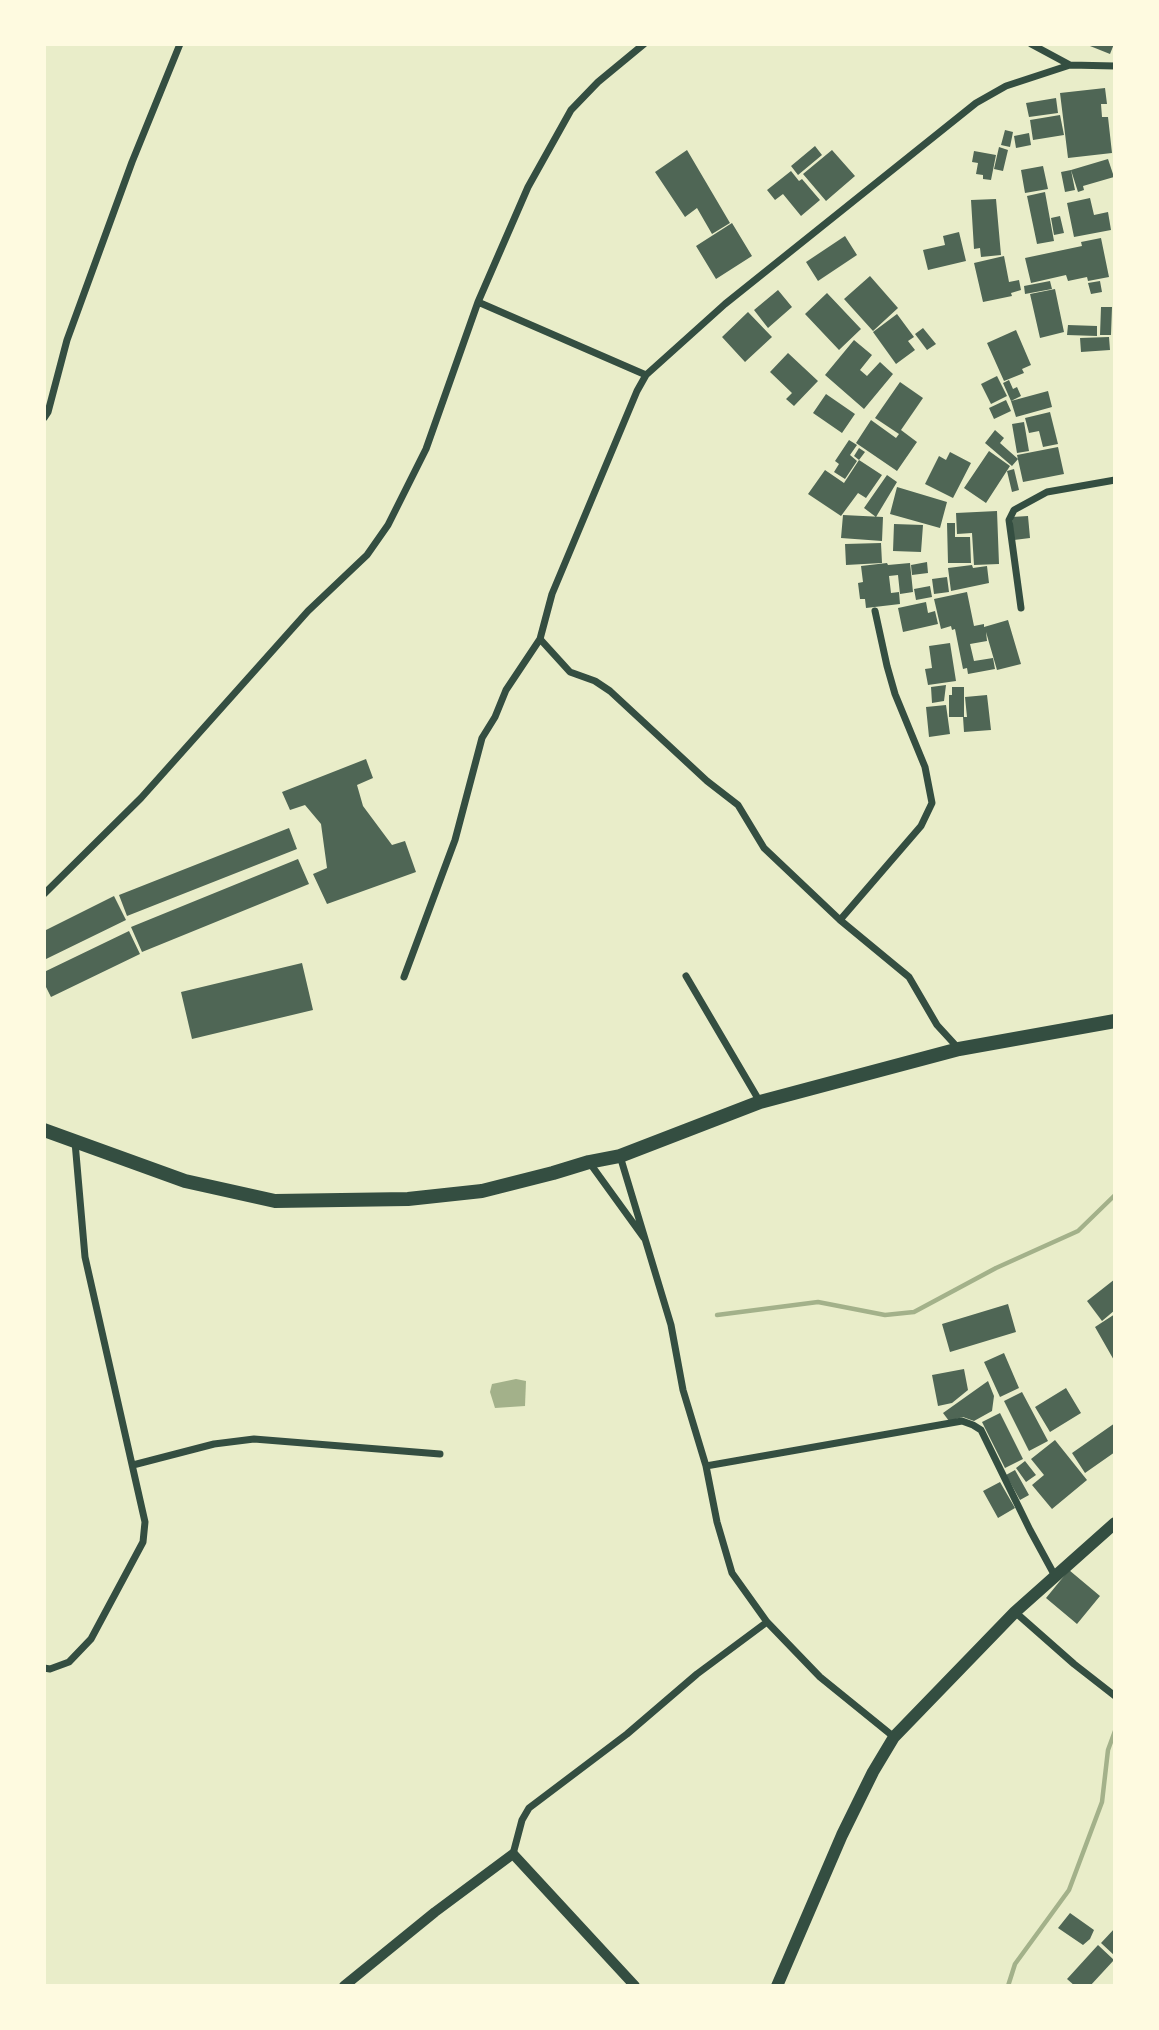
<!DOCTYPE html>
<style>
body{margin:0}
#map{position:relative;width:1159px;height:2030px;overflow:hidden;background:#e9edc9;font-family:"PT Sans Narrow",sans-serif}
canvas{display:block}
.frame{position:absolute;inset:0;border:46px solid #fefae0;pointer-events:none}
</style>
<div id="map">
<canvas width="1159" height="2030"></canvas>
<div class="frame"></div>
</div>
<script>
const g = document.querySelector('canvas').getContext('2d');
g.lineJoin = 'round';
function fillPath(path, color) {
  g.fillStyle = color;
  g.fill(path, 'evenodd');
}
function poly(rows) {
  const path = new Path2D();
  for (const r of rows) {
    path.moveTo(r[0], r[1]);
    for (let i = 2; i < r.length; i += 2) path.lineTo(r[i], r[i + 1]);
  }
  return path;
}
function trace(path, color, width, dash) {
  g.strokeStyle = color;
  g.lineWidth = width;
  g.lineCap = dash ? 'butt' : 'round';
  g.setLineDash(dash || []);
  g.stroke(path);
}
const water = poly([
 [516,1379,526,1381,525,1406,495,1408,490,1392,492,1384]
]);
const stream = poly([
 [717,1315,818,1302,885,1315,914,1312,996,1268,1078,1231,1115,1195],
 [1008,1986,1015,1964,1069,1890,1102,1802,1108,1750,1115,1731]
]);
const building = poly([
 [1085,44,1114,44,1110,54],
 [1105,88,1107,104,1101,104,1102,117,1108,117,1112,153,1068,158,1060,93],
 [1056,98,1058,113,1029,117,1026,103],
 [1060,115,1064,135,1033,140,1030,120],
 [1005,130,1013,132,1010,147,1001,145],
 [1029,133,1031,145,1016,148,1014,136],
 [815,146,822,155,798,175,791,166],
 [999,147,1008,150,1003,171,994,169],
 [687,150,730,223,712,234,697,208,685,217,655,172],
 [832,150,855,176,826,201,803,174],
 [974,151,996,155,991,180,983,179,983,175,976,174,978,163,972,162],
 [1108,159,1114,177,1083,186,1084,190,1078,192,1071,170],
 [1043,166,1048,189,1025,193,1021,170],
 [1071,170,1075,190,1065,192,1061,172],
 [791,171,799,181,802,179,820,200,801,216,783,194,775,200,767,190],
 [1045,192,1054,241,1037,244,1027,196],
 [1090,198,1094,215,1108,212,1111,230,1074,237,1067,203],
 [996,199,1001,255,981,257,980,248,974,249,971,200],
 [1060,216,1064,233,1054,235,1051,218],
 [732,223,752,256,716,279,696,246],
 [959,232,966,261,928,270,923,250,945,245,943,236],
 [845,236,857,255,818,281,806,262],
 [1101,238,1109,277,1088,281,1087,277,1068,281,1066,275,1031,283,1025,258,1082,246,1081,242],
 [1004,256,1009,282,1019,280,1021,290,1011,293,1012,296,983,302,974,263],
 [870,276,898,308,873,331,844,299],
 [1050,281,1052,289,1025,294,1024,286],
 [1100,281,1102,292,1091,294,1088,283],
 [1055,289,1064,332,1040,338,1030,294],
 [778,290,792,307,768,328,754,310],
 [827,293,861,329,839,350,805,314],
 [1101,307,1112,307,1111,335,1100,335],
 [748,312,772,337,745,362,722,337],
 [897,314,914,337,908,341,915,350,896,364,873,332],
 [1068,325,1097,326,1097,336,1067,335],
 [923,328,936,344,927,350,915,334],
 [1016,330,1031,365,1022,369,1024,373,1004,381,987,343],
 [1109,337,1110,350,1081,352,1080,338],
 [854,340,872,355,860,370,867,376,880,362,893,374,864,409,825,375],
 [788,353,818,381,794,406,786,399,792,393,770,372],
 [997,376,1007,396,991,404,981,384],
 [1009,380,1013,389,1017,387,1021,396,1011,401,1003,383],
 [900,382,923,398,901,430,917,442,897,471,856,443,871,420,896,438,899,434,875,418],
 [1048,391,1052,407,1016,417,1011,401],
 [826,394,855,414,842,433,813,413],
 [1006,400,1011,411,994,419,989,408],
 [1050,412,1058,444,1043,447,1039,431,1029,433,1025,418],
 [1024,422,1029,451,1017,453,1012,424],
 [995,430,1004,438,1000,443,1018,459,1012,466,985,443],
 [849,440,857,445,850,455,857,461,845,479,834,472,839,464,835,461],
 [1058,447,1064,474,1023,482,1017,455],
 [859,448,865,452,859,460,882,475,866,498,858,493,841,516,808,494,825,470,844,483,859,460,854,456],
 [989,451,1010,466,986,503,964,488],
 [950,452,971,463,953,498,925,484,939,456,946,460],
 [1014,469,1019,490,1012,492,1007,471],
 [887,475,897,482,876,517,864,508],
 [897,487,947,502,940,528,890,514],
 [997,511,999,564,974,565,972,533,957,534,956,513],
 [843,515,883,517,882,541,841,538],
 [1028,516,1030,538,1014,540,1012,517],
 [947,523,955,523,955,537,970,537,971,563,948,563],
 [894,524,923,525,921,552,893,551],
 [881,543,882,563,846,565,845,544],
 [927,562,928,573,912,575,911,565],
 [887,563,888,565,910,563,913,592,900,594,898,575,889,576,891,593,899,592,900,604,866,608,865,599,860,599,858,583,863,582,861,566],
 [972,565,973,568,987,566,989,583,951,591,948,568],
 [947,577,949,592,934,594,932,579],
 [930,586,932,597,916,600,914,589],
 [967,592,974,626,984,624,984,627,1008,620,1021,664,997,670,986,632,987,641,970,644,974,661,993,658,995,669,968,674,967,668,963,669,955,629,952,630,951,626,941,629,934,599],
 [926,602,928,613,935,611,938,624,903,632,898,608],
 [950,643,956,681,928,685,925,669,932,668,929,646],
 [946,685,944,701,932,703,931,687],
 [952,687,964,687,964,717,949,717,949,695,952,695],
 [987,695,991,730,964,732,963,717,967,717,965,697],
 [946,705,950,734,929,737,926,707],
 [366,759,373,778,357,785,363,806,392,845,405,841,416,872,327,904,313,874,327,868,321,824,305,805,290,810,282,792],
 [289,828,297,849,127,916,119,895],
 [298,859,309,884,142,952,131,927],
 [114,896,126,920,44,960,44,931],
 [129,931,140,954,51,997,44,983,44,972],
 [302,963,313,1010,192,1039,181,992],
 [1115,1279,1115,1310,1102,1321,1087,1301],
 [1008,1304,1016,1332,950,1352,942,1324],
 [1115,1314,1115,1362,1095,1327],
 [1004,1353,1019,1388,1000,1397,984,1362],
 [964,1369,968,1390,952,1403,938,1406,932,1375],
 [988,1381,994,1396,992,1411,974,1421,963,1417,949,1421,943,1413],
 [1066,1388,1081,1413,1050,1432,1035,1407],
 [1022,1392,1048,1441,1029,1451,1004,1401],
 [1000,1413,1023,1459,1005,1468,982,1422],
 [1115,1423,1115,1452,1085,1473,1072,1453],
 [1055,1440,1087,1480,1052,1509,1032,1485,1044,1475,1031,1459],
 [1025,1461,1036,1475,1026,1482,1016,1468],
 [1015,1470,1029,1495,1020,1500,1006,1475],
 [1000,1482,1015,1508,998,1518,983,1491],
 [1069,1570,1100,1596,1077,1624,1046,1598],
 [1070,1913,1094,1930,1090,1939,1083,1945,1058,1928],
 [1115,1928,1115,1956,1101,1943],
 [1098,1945,1114,1960,1090,1986,1075,1986,1067,1979]
]);
const minor = poly([
 [1031,44,1070,65],
 [478,302,528,187,571,110,598,82,644,44],
 [44,418,48,412,67,340,132,162,180,44],
 [1021,608,1009,520,1014,510,1047,492,1115,480],
 [540,639,570,672,595,681,610,691,707,781,738,805,764,848,840,920,909,977,937,1025,959,1049],
 [44,894,141,798,308,611,367,555,388,525,426,449,478,302,646,375],
 [840,920,921,826,932,803,925,767,895,694,887,666,875,611],
 [686,976,760,1102],
 [404,977,455,840,482,738,495,717,506,690,540,639,552,594,637,391,646,375,725,304,976,103,1006,86,1070,65,1115,66],
 [620,1156,671,1325,683,1390,706,1466,717,1522,732,1573,767,1622,820,1677,894,1737],
 [589,1162,644,1238],
 [133,1465,214,1444,254,1439,440,1454],
 [706,1466,962,1421,973,1425,981,1430,1030,1530,1055,1576],
 [1015,1612,1074,1664,1115,1696],
 [44,1668,50,1669,69,1662,91,1639,143,1542,145,1522,85,1257,75,1142],
 [513,1854,522,1820,529,1808,627,1734,697,1674,767,1622]
]);
const tertiary = poly([
 [344,1986,435,1912,513,1854,635,1986]
]);
const secondary = poly([
 [777,1986,842,1835,873,1772,894,1737,1015,1612,1115,1523]
]);
const trunk = poly([
 [44,1130,185,1181,275,1201,408,1199,482,1191,553,1173,589,1162,620,1156,760,1102,959,1049,1115,1021]
]);
fillPath(water, '#a3b18a');
trace(stream, '#a3b18a', 4.5);
fillPath(building, '#4f6655');
trace(minor, '#344e41', 7);
trace(tertiary, '#344e41', 10);
trace(secondary, '#344e41', 12);
trace(trunk, '#344e41', 14);
</script>
